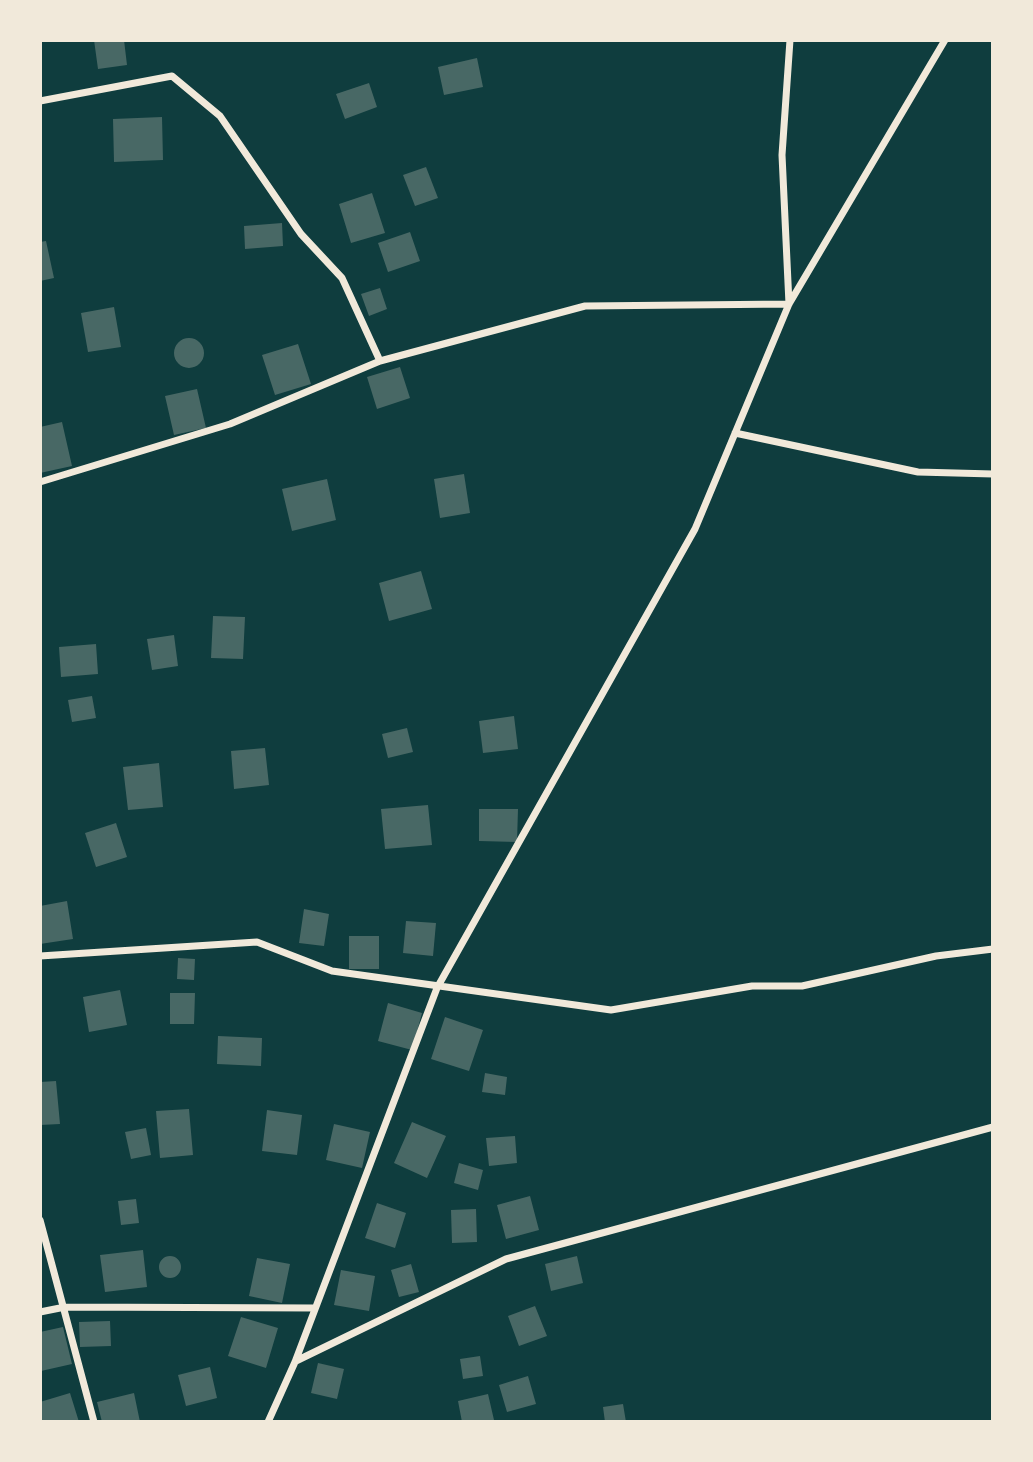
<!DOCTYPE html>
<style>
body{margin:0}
#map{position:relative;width:1033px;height:1462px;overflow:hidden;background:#0f3d3e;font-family:"Libre Baskerville",serif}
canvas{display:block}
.frame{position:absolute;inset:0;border:42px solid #f1e9da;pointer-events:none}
</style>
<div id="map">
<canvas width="1033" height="1462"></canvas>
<div class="frame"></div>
</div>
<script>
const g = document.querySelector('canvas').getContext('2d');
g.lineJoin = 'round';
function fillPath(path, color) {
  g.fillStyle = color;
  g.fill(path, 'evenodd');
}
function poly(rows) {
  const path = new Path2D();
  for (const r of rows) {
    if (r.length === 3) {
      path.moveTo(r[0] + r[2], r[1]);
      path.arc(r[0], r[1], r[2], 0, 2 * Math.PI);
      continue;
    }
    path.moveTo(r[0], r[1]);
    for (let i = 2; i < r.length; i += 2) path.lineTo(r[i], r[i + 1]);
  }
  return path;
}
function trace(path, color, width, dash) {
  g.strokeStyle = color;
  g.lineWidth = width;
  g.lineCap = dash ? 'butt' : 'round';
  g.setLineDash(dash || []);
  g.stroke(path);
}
const building = poly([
 [94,40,124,40,127,65,98,69],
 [477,58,483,87,444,95,438,67],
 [369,83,377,107,345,119,336,94],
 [162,117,163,160,114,162,113,119],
 [426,167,438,198,415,206,403,175],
 [372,193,385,233,351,243,339,204],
 [282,223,283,246,245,249,244,226],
 [410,232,420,261,388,272,378,243],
 [46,241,54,278,40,281,40,242],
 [380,288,387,309,369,316,361,294],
 [114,307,121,347,88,352,81,313],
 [189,353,15],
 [298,344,311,384,275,395,262,355],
 [400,367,410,398,377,409,367,377],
 [197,389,206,428,174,435,165,396],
 [62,422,72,466,40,473,40,427],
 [464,474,470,513,440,518,434,479],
 [327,479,336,520,292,531,282,489],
 [421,571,432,609,389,621,379,583],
 [213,616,245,617,243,659,211,658],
 [174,635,178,666,152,670,147,639],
 [96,644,98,674,61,677,59,647],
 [92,696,96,718,72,722,68,700],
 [514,716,518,749,483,753,479,721],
 [407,728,413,752,388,758,382,734],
 [265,748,269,785,234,789,231,751],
 [159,763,163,807,128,810,123,767],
 [428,805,432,845,385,849,381,809],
 [479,809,518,809,517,842,479,841],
 [116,823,127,857,96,867,85,833],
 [67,901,73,939,40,944,40,906],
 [304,909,329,914,324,946,299,943],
 [406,921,436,923,433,956,403,953],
 [349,936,379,936,379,969,349,969],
 [178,958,195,959,194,980,177,979],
 [120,990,127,1025,89,1032,83,997],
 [170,993,195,993,194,1024,170,1024],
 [388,1003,422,1013,412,1050,378,1041],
 [445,1017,483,1030,469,1071,431,1059],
 [218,1036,262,1038,261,1066,217,1064],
 [485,1073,507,1077,505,1095,482,1092],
 [56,1081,60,1124,40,1125,40,1082],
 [189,1109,193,1155,160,1158,156,1111],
 [267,1110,302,1115,297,1155,262,1151],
 [412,1122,446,1136,427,1178,394,1163],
 [334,1124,370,1132,362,1168,326,1160],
 [146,1128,151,1155,131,1159,125,1132],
 [515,1136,517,1163,489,1166,486,1138],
 [459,1163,483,1170,478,1190,454,1183],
 [530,1196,539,1230,506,1239,497,1205],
 [136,1199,139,1223,121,1225,118,1201],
 [377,1203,406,1213,395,1248,365,1238],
 [476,1209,477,1242,452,1243,451,1210],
 [143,1250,147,1287,105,1292,100,1255],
 [170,1267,11],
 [577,1256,583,1283,551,1291,545,1264],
 [257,1258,290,1264,282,1303,249,1296],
 [411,1264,419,1292,399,1297,391,1270],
 [341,1270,375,1276,369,1311,334,1305],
 [535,1306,547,1336,519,1346,508,1316],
 [241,1317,278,1328,266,1368,228,1356],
 [110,1321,111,1346,80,1347,79,1322],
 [63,1327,72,1364,41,1371,40,1332],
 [480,1356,483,1376,463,1379,460,1359],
 [318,1363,344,1369,337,1399,311,1393],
 [210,1367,217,1398,186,1406,178,1375],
 [528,1376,536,1404,507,1412,499,1385],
 [70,1393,79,1422,40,1422,40,1402],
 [134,1393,140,1422,102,1422,97,1402],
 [488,1394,494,1420,462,1422,458,1401],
 [623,1404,626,1422,605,1422,603,1407]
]);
const minor = poly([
 [40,101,172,76,220,116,301,234,342,278,380,361],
 [735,433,918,472,993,474],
 [40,482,230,424,380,361,585,306,789,304,782,155,790,40],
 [40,956,257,942,332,971,611,1010,752,986,802,986,936,956,993,949],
 [40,1220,94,1422],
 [40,1312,65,1307,315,1308],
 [296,1361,506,1259,993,1127],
 [268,1422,295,1362,437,988,695,529,789,304,945,40]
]);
fillPath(building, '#486865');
trace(minor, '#f1e9da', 7);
</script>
